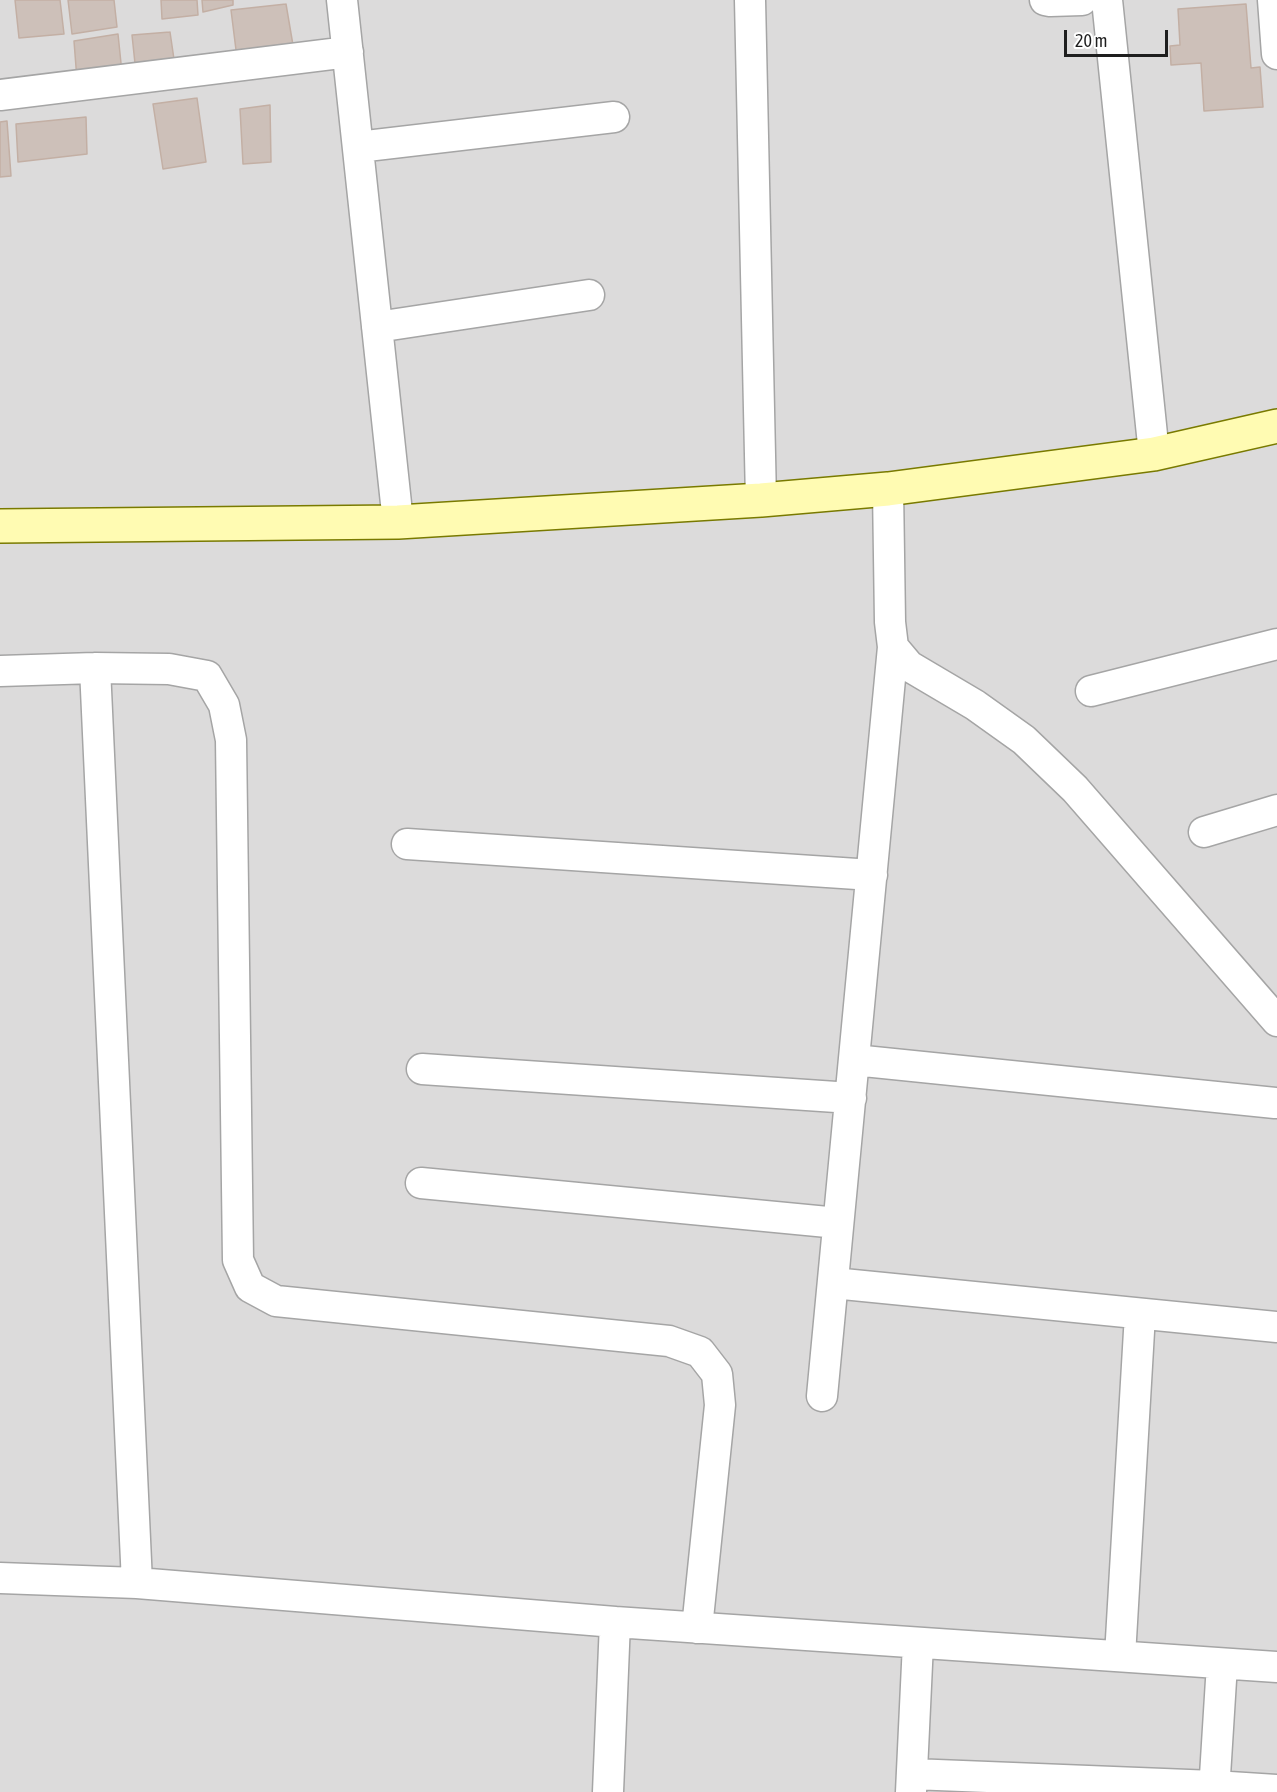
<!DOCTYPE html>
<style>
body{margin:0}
#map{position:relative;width:1277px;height:1792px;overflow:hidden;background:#f0ebe3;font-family:"Asap Condensed",sans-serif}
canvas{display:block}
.scale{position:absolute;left:1064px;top:30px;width:104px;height:27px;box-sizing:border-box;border:3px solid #1e1e1e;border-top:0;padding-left:8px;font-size:18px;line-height:21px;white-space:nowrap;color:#1e1e1e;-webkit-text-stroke:4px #fff;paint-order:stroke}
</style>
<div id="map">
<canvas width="1277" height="1792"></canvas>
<div class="scale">20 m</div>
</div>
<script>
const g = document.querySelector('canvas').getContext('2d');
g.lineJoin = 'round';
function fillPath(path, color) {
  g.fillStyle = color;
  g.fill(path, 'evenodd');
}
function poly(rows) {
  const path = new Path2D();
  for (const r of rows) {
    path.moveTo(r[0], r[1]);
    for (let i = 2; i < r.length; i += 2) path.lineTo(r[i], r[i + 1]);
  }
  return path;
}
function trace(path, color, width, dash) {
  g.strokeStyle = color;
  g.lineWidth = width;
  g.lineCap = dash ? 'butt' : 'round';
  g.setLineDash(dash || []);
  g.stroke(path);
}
const residential = poly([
 [0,0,1277,0,1277,1792,0,1792]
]);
const building = poly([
 [15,0,60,0,64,34,19,38,15,0],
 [68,0,114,0,117,27,72,34,68,0],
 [161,0,197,0,198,15,162,19,161,0],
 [202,0,233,0,233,5,203,12,202,0],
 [286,4,294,51,237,58,231,10,286,4],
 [1246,4,1251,68,1260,67,1263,107,1204,111,1201,63,1171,65,1170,46,1180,45,1178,9,1246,4],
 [170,32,175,66,136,73,132,35,170,32],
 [118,34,122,73,77,80,74,41,118,34],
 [197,98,206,162,163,169,153,104,197,98],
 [270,105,271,162,243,164,240,109,270,105],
 [86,117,87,154,18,162,16,124,86,117],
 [7,121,11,176,0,177,0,122,7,121]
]);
const street = poly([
 [342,0,398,522],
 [750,0,761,500],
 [1045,0,1050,1,1082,0],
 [1107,0,1154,454],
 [1273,0,1277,54],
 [0,95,348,52],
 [358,147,614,117],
 [377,327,589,295],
 [888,489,890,622,893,647,909,666,975,705,1024,740,1075,789,1277,1021],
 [95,668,137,1583],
 [0,671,95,668,169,669,207,676,224,705,231,740,238,1260,250,1287,276,1301,669,1341,700,1352,717,1374,720,1405,697,1628],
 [1091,691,1277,644],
 [1204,832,1277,810],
 [407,844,872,875],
 [854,1060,1275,1103],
 [422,1069,851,1098],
 [421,1183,838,1223],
 [833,1283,1277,1327],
 [822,1396,893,647],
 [0,1578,137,1583,615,1622,608,1792],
 [615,1622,1277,1667],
 [1120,1656,1140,1314],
 [912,1774,1214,1786,1277,1790],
 [911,1792,918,1643],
 [1214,1792,1222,1664]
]);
const secondary = poly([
 [0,526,398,522,761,500,888,489,1154,454,1277,426]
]);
fillPath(residential, '#dcdbdb');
fillPath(building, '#cdc0b9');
trace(building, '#c3afa4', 1.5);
trace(street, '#a5a5a5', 33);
trace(secondary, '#797a00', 36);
trace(street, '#fff', 30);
trace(secondary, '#fffbb2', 33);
</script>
